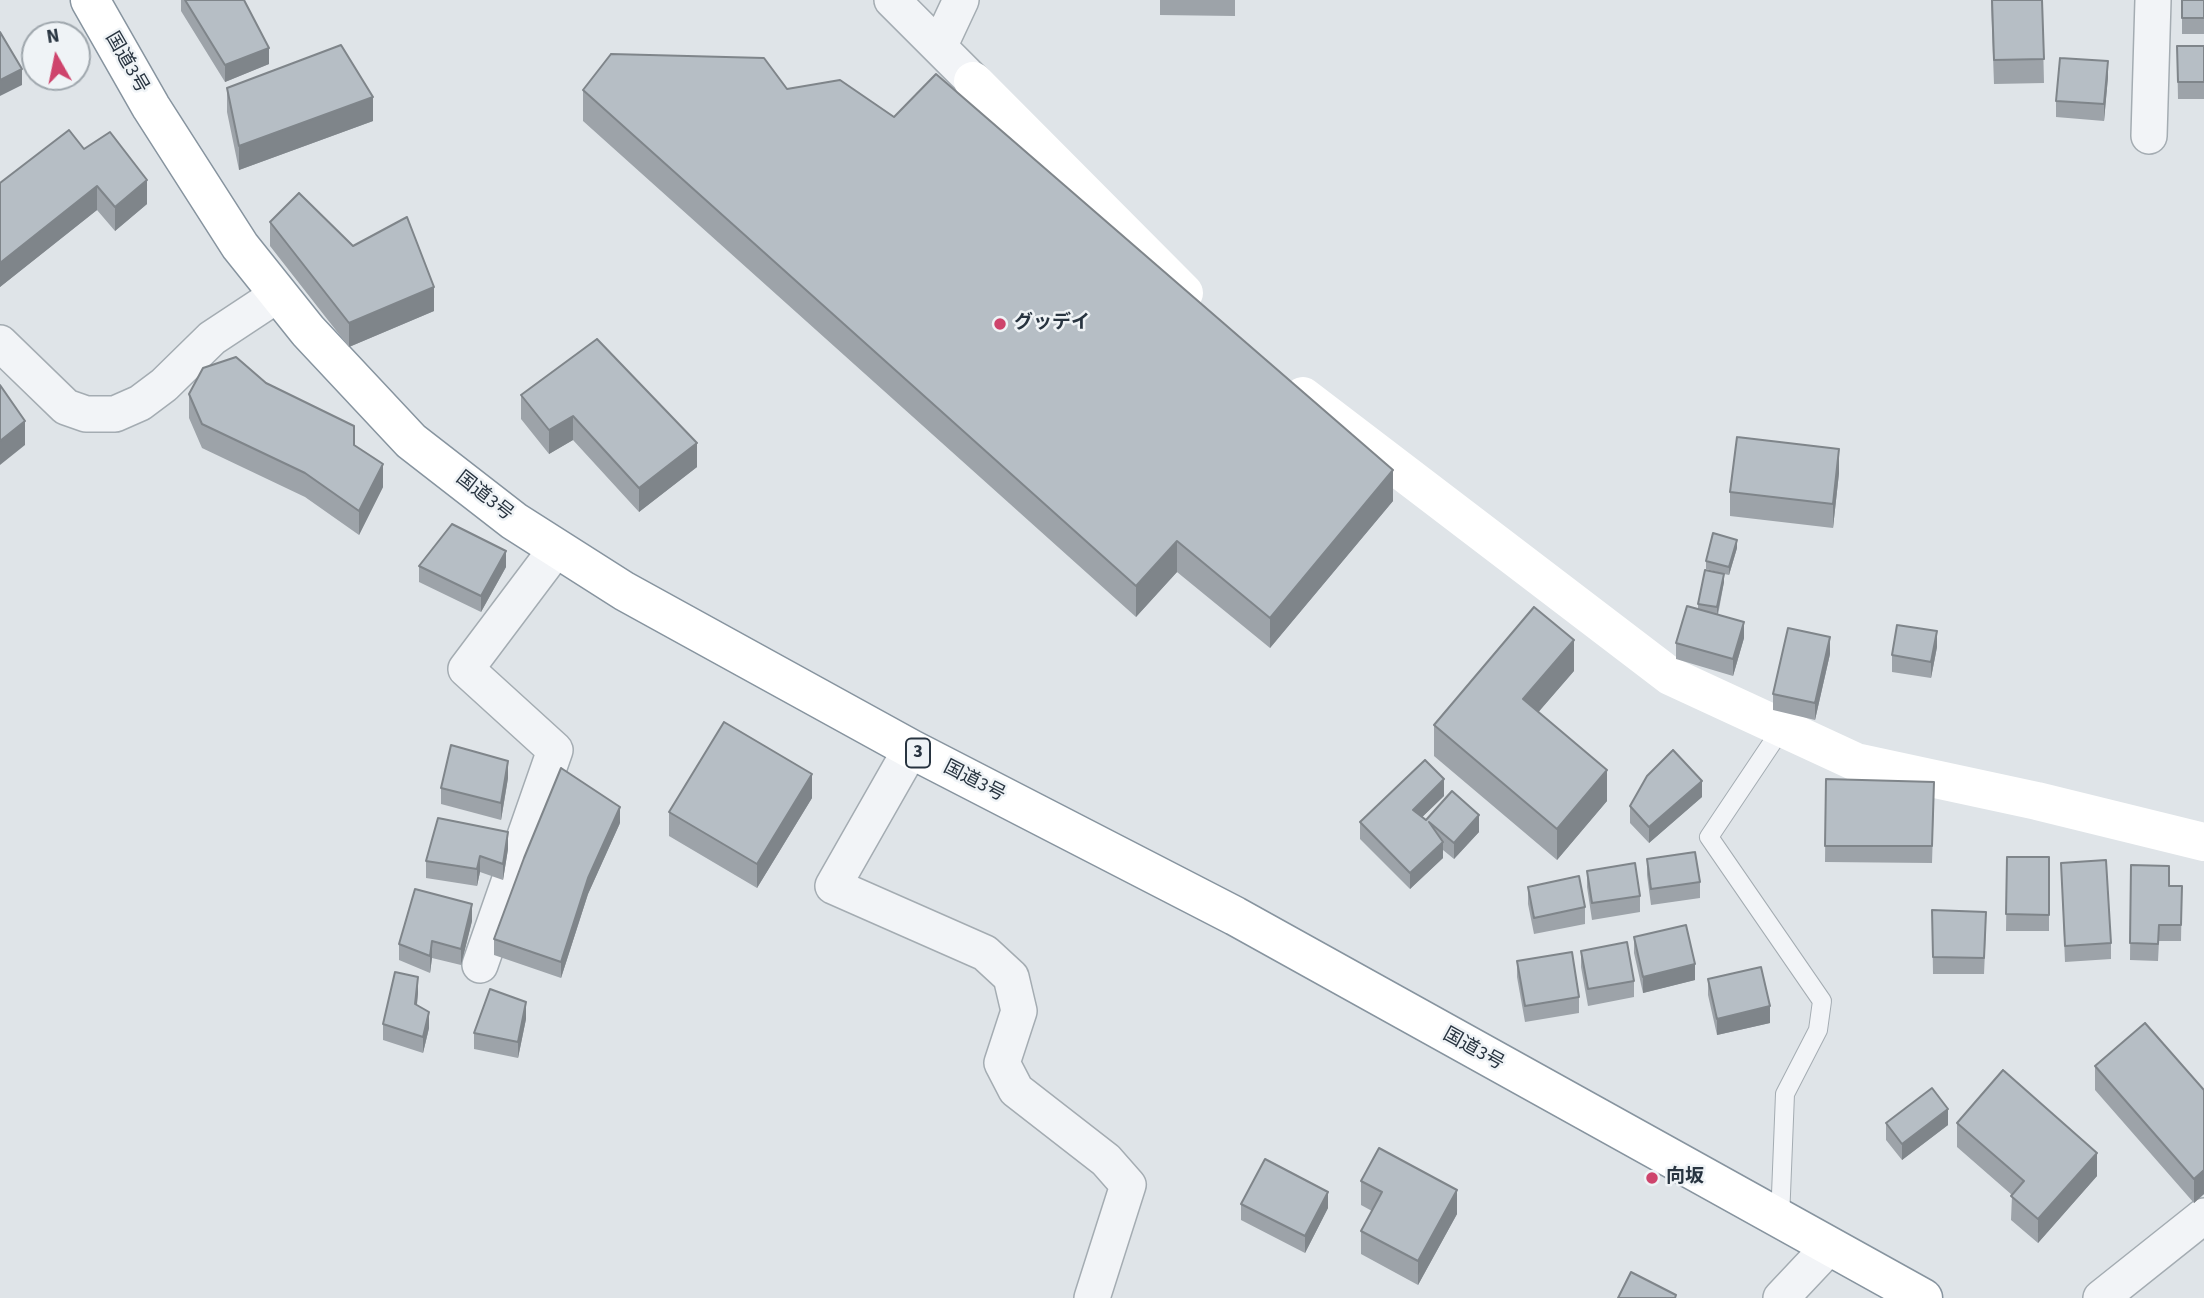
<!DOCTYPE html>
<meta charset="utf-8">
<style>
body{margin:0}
#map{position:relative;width:2204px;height:1298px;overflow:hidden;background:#dfe4e8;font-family:"Source Sans 3",sans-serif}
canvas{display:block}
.north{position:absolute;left:21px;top:21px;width:70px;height:70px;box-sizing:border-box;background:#eff3f6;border:2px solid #9fa7ad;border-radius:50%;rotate:351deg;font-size:19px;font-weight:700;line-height:28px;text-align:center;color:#283440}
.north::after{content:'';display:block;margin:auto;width:24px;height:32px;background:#ce446c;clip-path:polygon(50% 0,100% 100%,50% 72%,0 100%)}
</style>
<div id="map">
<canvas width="2204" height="1298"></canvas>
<div class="north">N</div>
</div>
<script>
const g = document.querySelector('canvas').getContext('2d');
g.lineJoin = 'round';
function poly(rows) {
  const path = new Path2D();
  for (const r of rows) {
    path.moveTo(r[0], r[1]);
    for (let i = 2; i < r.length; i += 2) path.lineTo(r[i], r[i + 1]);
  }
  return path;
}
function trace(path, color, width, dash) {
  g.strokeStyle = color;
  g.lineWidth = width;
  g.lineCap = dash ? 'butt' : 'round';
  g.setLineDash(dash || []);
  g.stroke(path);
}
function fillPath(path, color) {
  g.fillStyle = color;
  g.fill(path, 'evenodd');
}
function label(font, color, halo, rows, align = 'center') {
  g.font = font + ' "Source Sans 3","Noto Sans JP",sans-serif';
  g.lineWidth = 5;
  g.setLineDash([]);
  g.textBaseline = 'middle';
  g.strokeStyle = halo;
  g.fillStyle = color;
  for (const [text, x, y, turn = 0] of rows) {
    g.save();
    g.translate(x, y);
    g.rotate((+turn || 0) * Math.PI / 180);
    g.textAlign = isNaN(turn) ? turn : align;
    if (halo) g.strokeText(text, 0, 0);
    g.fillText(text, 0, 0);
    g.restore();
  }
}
const lane = poly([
 [1780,1219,1785,1094,1818,1030,1822,1001,1709,837,1782,728]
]);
const street = poly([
 [892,0,973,81],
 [939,47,961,0],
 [2149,136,2153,0],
 [0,343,66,407,86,414,115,414,140,403,164,385,212,338,265,303,277,293],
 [911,749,833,886,985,953,1011,977,1019,1011,1002,1063,1016,1090,1106,1160,1128,1185,1092,1298],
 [480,965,555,750,466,669,557,548],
 [1781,1298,1830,1246],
 [2101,1298,2204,1216]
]);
const secondary = poly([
 [973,81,1184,293],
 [1303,396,1670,676,1856,762,2037,801,2204,842]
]);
const highway = poly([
 [90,0,151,107,240,246,308,331,411,441,514,521,624,591,911,749,1235,916,1923,1298]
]);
const wall = poly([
 [181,0,185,0,269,64,225,82,181,11],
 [1160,0,1235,0,1235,16,1160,15],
 [1991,0,2042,0,2044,83,1994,84],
 [2182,0,2204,0,2204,34,2182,34],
 [2177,46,2204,46,2204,99,2178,99],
 [2108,77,2104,121,2056,117,2056,101],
 [227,88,373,121,239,170,227,112],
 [787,89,1393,501,1270,648,1177,572,1136,617,583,121,583,90],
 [84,149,147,204,115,231,97,210,0,287,0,183],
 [270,222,353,246,434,311,349,347,270,246],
 [597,339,697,467,639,512,573,440,549,454,521,419,521,395],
 [189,394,354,445,383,487,359,535,305,497,202,448,189,418],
 [1839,473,1833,528,1730,516,1730,492],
 [1737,548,1729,575,1724,574,1724,582,1718,615,1744,638,1733,676,1676,659,1676,643,1698,609,1698,604,1724,574,1706,569,1706,561],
 [419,566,506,567,481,612,419,582],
 [1937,647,1931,678,1892,672,1892,655],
 [1830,654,1815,720,1773,710,1773,694],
 [1574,671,1538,712,1607,801,1557,860,1434,756,1434,725],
 [508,778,501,820,441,804,441,788],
 [1826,779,1934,798,1932,863,1825,862],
 [1444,796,1422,817,1426,820,1479,832,1454,859,1443,850,1443,858,1410,889,1360,839,1360,822],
 [1702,797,1649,843,1630,823,1630,806],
 [812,798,757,888,669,836,669,812],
 [620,823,588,894,561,978,494,955,494,939],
 [508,849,503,880,480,872,477,886,426,878,426,861],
 [2007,857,2049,857,2049,931,2006,931],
 [1647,859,1700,882,1700,898,1651,905,1647,875],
 [2061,863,2111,943,2111,959,2065,962],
 [2131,865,2169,886,2182,886,2181,941,2159,941,2158,961,2130,960],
 [1587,871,1640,896,1640,912,1592,920,1587,887],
 [1528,887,1585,907,1585,924,1534,934,1528,904],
 [1932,910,1986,928,1984,974,1933,974],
 [472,921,461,965,432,958,430,973,399,960,399,944],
 [1634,937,1695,980,1643,993,1634,953],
 [1581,951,1634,981,1634,997,1588,1006,1581,967],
 [1517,961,1579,997,1579,1013,1525,1022,1517,977],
 [1708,979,1770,1023,1717,1035,1708,995],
 [418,993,417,1005,429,1028,423,1053,383,1040,383,1024],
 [526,1019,518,1058,474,1049,474,1033],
 [2095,1066,2204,1090,2204,1194,2194,1203,2095,1090],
 [1886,1123,1948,1125,1902,1160,1886,1140],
 [1957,1123,2097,1176,2038,1243,2011,1220,2012,1195,1957,1147],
 [1361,1181,1457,1214,1418,1285,1361,1254,1361,1231,1372,1211,1361,1205],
 [1241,1204,1328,1208,1305,1253,1241,1220]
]);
const shadedWall = poly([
 [269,48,269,64,225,82,225,65],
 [2108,61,2108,77,2104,121,2104,104],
 [22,69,22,85,0,96,0,80],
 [373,97,373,121,239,170,239,146],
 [147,180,147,204,115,231,115,207],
 [97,186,97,210,0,287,0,263],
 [434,287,434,311,349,347,349,323],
 [573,416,573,440,549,454,549,430],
 [25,421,25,445,0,465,0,441],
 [697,443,697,467,639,512,639,488],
 [1839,449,1839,473,1833,528,1833,504],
 [383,464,383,487,359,535,359,511],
 [1393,470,1393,501,1270,648,1270,618],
 [1737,540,1737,548,1729,575,1729,567],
 [1177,541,1177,572,1136,617,1136,586],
 [506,551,506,567,481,612,481,596],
 [1724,574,1724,582,1717,616,1717,607],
 [1744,622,1744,638,1733,676,1733,659],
 [1937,631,1937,647,1931,678,1931,662],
 [1830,637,1830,654,1815,720,1815,703],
 [1574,640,1574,671,1523,730,1523,699],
 [508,761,508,778,501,820,501,803],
 [1607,770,1607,801,1557,860,1557,829],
 [812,774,812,798,757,888,757,864],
 [1444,779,1444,796,1413,826,1413,810],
 [1702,781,1702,797,1649,843,1649,827],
 [620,807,620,823,588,894,561,978,561,962,588,878],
 [1479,815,1479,832,1454,859,1454,843],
 [508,832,508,849,503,880,503,864],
 [1443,842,1443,858,1410,889,1410,873],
 [480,856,480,872,477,886,477,869],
 [472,904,472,921,461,965,461,949],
 [432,941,432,958,430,973,430,956],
 [1695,964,1695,980,1643,993,1643,977],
 [418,977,418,993,415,1021,415,1004],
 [526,1002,526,1019,518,1058,518,1042],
 [1770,1006,1770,1023,1717,1035,1717,1019],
 [429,1012,429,1028,423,1053,423,1037],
 [1948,1109,1948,1125,1902,1160,1902,1144],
 [2097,1153,2097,1176,2038,1243,2038,1219],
 [2204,1170,2204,1194,2194,1203,2194,1179],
 [1457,1190,1457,1214,1418,1285,1418,1261],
 [1328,1192,1328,1208,1305,1253,1305,1236]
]);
const building = poly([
 [185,0,244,0,269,48,225,65,185,0],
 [1992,0,2042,0,2044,59,1994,60,1992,0],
 [2182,0,2204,0,2204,18,2182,18,2182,0],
 [0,32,22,69,0,80,0,32],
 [341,45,373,97,239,146,227,88,341,45],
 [2177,46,2204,46,2204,82,2178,82,2177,46],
 [611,54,764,58,787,89,840,80,894,117,936,74,1393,470,1270,618,1177,541,1136,586,583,90,611,54],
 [2060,58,2108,61,2104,104,2056,101,2060,58],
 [69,130,84,149,110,132,147,180,115,207,97,186,0,263,0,183,69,130],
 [299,193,353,246,407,217,434,287,349,323,270,222,299,193],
 [597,339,697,443,639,488,573,416,549,430,521,395,597,339],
 [236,357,266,383,354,426,354,445,383,464,359,511,305,473,202,424,189,394,203,368,236,357],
 [0,385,25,421,0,441,0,385],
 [1737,437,1839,449,1833,504,1730,492,1737,437],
 [452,524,506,551,481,596,419,566,452,524],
 [1713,533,1737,540,1729,567,1706,561,1713,533],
 [1705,570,1724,574,1717,607,1698,604,1705,570],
 [1687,606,1744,622,1733,659,1676,643,1687,606],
 [1534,607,1574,640,1523,699,1607,770,1557,829,1434,725,1534,607],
 [1897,625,1937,631,1931,662,1892,655,1897,625],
 [1788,628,1830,637,1815,703,1773,694,1788,628],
 [724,722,812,774,757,864,669,812,724,722],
 [451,745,508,761,501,803,441,788,451,745],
 [1673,750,1702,781,1649,827,1630,806,1647,776,1673,750],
 [1425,760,1444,779,1413,810,1426,820,1452,791,1479,815,1454,843,1429,822,1443,842,1410,873,1360,822,1425,760],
 [561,768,620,807,588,878,561,962,494,939,524,858,561,768],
 [1826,779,1934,782,1932,846,1825,846,1826,779],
 [438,818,508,832,503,864,480,856,477,869,426,861,438,818],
 [1695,852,1700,882,1651,889,1647,859,1695,852],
 [2007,857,2049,857,2049,915,2006,914,2007,857],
 [2106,860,2111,943,2065,946,2061,863,2106,860],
 [1635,863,1640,896,1592,903,1587,871,1635,863],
 [2131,865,2169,866,2169,886,2182,886,2181,925,2159,925,2158,944,2130,943,2131,865],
 [1579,876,1585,907,1534,918,1528,887,1579,876],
 [415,889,472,904,461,949,432,941,430,956,399,944,415,889],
 [1932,910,1986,912,1984,958,1933,957,1932,910],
 [1686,925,1695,964,1643,977,1634,937,1686,925],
 [1627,942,1634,981,1588,989,1581,951,1627,942],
 [1572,952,1579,997,1525,1006,1517,961,1572,952],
 [1761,967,1770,1006,1717,1019,1708,979,1761,967],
 [395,972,418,977,415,1004,429,1012,423,1037,383,1024,395,972],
 [490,989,526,1002,518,1042,474,1033,490,989],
 [2145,1023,2204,1090,2204,1170,2194,1179,2095,1066,2145,1023],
 [2003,1070,2097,1153,2038,1219,2011,1196,2024,1181,1957,1123,2003,1070],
 [1932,1088,1948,1109,1902,1144,1886,1123,1932,1088],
 [1379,1148,1457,1190,1418,1261,1361,1231,1382,1192,1361,1181,1379,1148],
 [1265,1159,1328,1192,1305,1236,1241,1204,1265,1159],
 [1631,1272,1676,1295,1675,1298,1618,1298,1631,1272]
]);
const markers = [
 [1000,324,7,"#ce446c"],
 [1652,1178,7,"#ce446c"]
];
const shields = [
 [918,753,24]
];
const shieldNames = [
 ["3",918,753]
];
const streetNames = [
 ["国道3号",126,63,60],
 ["国道3号",484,497,38],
 ["国道3号",974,782,27],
 ["国道3号",1473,1050,29]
];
const poiNames = [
 ["グッデイ",1014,324],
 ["向坂",1666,1178]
];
trace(lane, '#a4acb2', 20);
trace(street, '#a4acb2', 38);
trace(highway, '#87949f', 41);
trace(lane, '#f2f4f7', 18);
trace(street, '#f2f4f7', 35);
trace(secondary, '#fff', 38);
trace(highway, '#fff', 38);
fillPath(wall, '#9da3a9');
fillPath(shadedWall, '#7f858a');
fillPath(building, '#b6bec5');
trace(building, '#7f858a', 2);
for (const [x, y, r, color] of markers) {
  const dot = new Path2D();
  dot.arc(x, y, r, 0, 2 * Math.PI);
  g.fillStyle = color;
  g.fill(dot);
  trace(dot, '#eff3f6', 2.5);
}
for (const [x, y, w] of shields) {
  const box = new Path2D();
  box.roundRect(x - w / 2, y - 14.5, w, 29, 5);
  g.fillStyle = '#eff3f6';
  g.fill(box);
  trace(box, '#283440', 2);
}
label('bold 18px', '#283440', null, shieldNames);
label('19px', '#283440', '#eff3f6', streetNames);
label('bold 19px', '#283440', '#eff3f6', poiNames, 'left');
</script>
